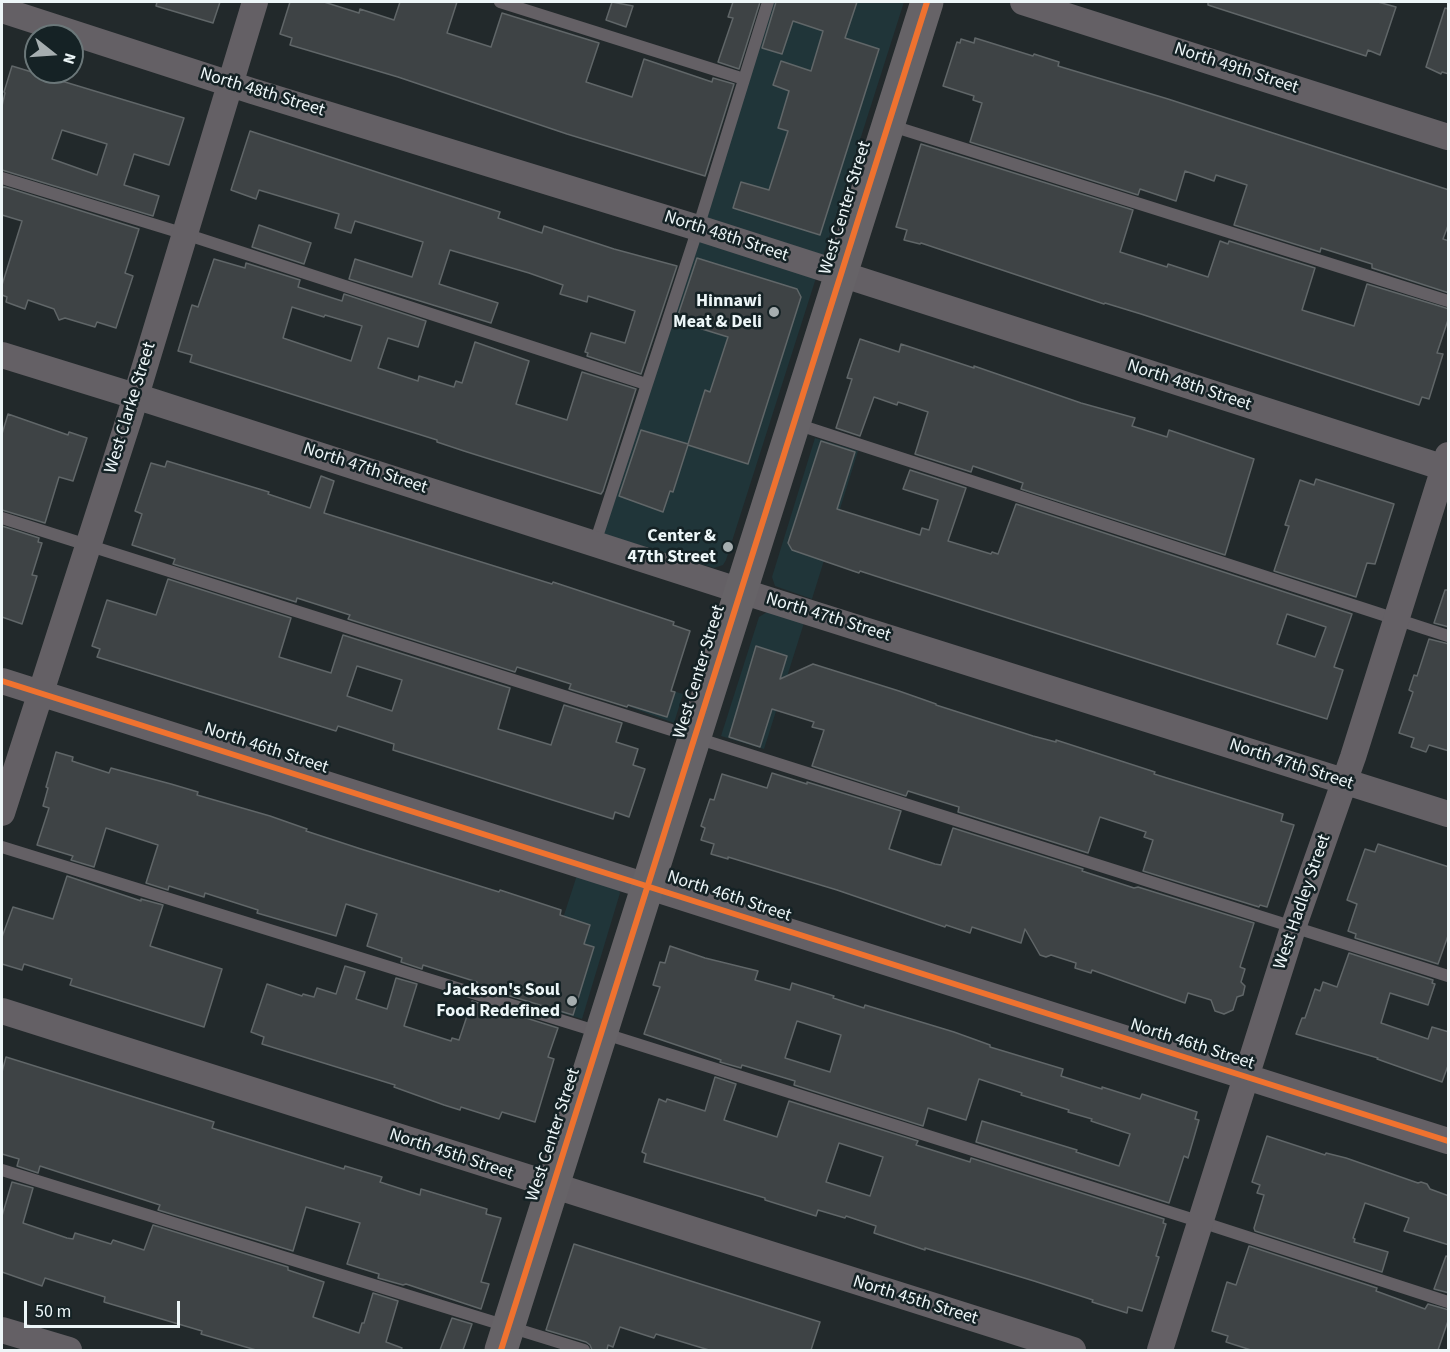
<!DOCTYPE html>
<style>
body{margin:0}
#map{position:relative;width:1450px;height:1352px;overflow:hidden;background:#22292b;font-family:"Source Sans 3",sans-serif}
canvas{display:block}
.frame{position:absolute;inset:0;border:3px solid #edf6f8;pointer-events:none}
.north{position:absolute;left:24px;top:24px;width:60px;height:60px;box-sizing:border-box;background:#152225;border:2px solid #6b7779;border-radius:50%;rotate:107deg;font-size:16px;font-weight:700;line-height:24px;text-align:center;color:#edf6f8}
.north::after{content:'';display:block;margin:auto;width:21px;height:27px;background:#a6aeb0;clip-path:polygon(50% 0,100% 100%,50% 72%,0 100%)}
.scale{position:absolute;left:24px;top:1301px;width:156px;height:27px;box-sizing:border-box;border:3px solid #edf6f8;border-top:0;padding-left:8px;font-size:18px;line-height:21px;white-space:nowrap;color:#edf6f8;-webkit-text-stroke:4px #152225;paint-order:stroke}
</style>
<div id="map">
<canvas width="1450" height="1352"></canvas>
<div class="frame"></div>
<div class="north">N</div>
<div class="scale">50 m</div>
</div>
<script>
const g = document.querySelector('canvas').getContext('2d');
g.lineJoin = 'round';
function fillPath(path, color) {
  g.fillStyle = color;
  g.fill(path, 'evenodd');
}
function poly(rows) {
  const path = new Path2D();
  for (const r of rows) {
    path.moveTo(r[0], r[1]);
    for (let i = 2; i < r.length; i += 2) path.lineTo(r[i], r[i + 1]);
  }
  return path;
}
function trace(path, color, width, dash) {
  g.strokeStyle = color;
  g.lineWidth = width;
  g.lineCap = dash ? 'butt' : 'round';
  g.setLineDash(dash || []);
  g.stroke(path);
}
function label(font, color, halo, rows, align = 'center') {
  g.font = font + ' "Source Sans 3",sans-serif';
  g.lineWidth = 5;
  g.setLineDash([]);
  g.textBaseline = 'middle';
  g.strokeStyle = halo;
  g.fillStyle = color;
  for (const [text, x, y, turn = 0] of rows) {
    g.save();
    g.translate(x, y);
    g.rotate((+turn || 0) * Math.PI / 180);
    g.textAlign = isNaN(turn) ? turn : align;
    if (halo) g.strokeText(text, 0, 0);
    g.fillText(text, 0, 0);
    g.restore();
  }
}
const built = poly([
 [774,2,904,2,726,560,723,565,714,568,603,534],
 [815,438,858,451,812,599,775,586,772,577],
 [767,612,804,623,764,749,721,736,759,617],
 [638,680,683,694,674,723,630,707],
 [577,875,619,890,620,893,582,1019,535,1005]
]);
const building = poly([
 [157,2,220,2,213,23,156,6,157,2],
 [290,2,324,2,359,13,360,9,394,20,400,2,457,2,447,33,491,47,502,13,599,43,586,82,632,97,644,59,712,82,713,78,734,84,705,176,567,134,398,77,290,45,292,38,280,34,290,2],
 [612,2,633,6,626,27,606,20,612,2],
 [733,2,760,2,739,69,718,62,733,18,728,17,733,2],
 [776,2,857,2,845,38,879,49,820,235,733,208,741,182,769,190,788,131,778,128,789,91,773,85,781,61,811,71,823,31,793,21,782,54,762,48,776,2],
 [1208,2,1378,2,1396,7,1380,55,1368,50,1366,56,1208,5,1208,2],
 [1445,8,1449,9,1449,74,1442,72,1441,74,1426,67,1445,8],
 [975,38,1033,56,1034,54,1059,62,1058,66,1168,99,1449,190,1449,223,1443,239,1449,241,1449,293,1372,268,1372,264,1321,248,1320,252,1234,225,1247,185,1216,175,1214,181,1185,171,1176,201,1140,189,1138,195,970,142,982,103,973,100,974,96,943,86,957,42,960,43,961,39,974,43,975,38],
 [12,66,184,118,169,165,134,154,124,185,159,196,153,216,2,170,2,106,5,93,4,92,12,66],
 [62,130,107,144,97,175,52,159,62,130],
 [250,131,500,212,498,218,542,233,544,226,614,249,677,266,641,374,587,356,588,353,585,352,591,333,625,343,635,311,588,296,587,302,560,294,563,285,529,273,450,250,439,284,498,303,491,323,349,279,355,259,412,277,423,242,355,221,351,233,335,228,339,214,259,190,256,199,231,190,250,131],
 [921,144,1133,210,1120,252,1167,267,1168,264,1208,277,1220,241,1228,244,1229,241,1315,268,1302,310,1354,326,1367,284,1449,309,1449,317,1437,353,1443,354,1429,399,1422,397,1419,405,1141,314,1105,303,1104,304,921,243,920,244,904,240,907,230,896,227,921,144],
 [2,186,139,229,125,273,133,276,116,328,97,322,95,327,65,318,59,320,54,309,28,300,25,309,6,302,7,297,2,295,2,285,22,221,2,215,2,186],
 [259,225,311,243,304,264,252,247,259,225],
 [697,258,797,289,801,297,748,464,688,445,673,492,670,491,663,512,619,496,641,430,688,444,705,390,710,392,728,337,676,321,697,258],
 [214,259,245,268,246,263,300,280,298,287,342,301,344,294,426,321,418,347,388,338,378,368,418,381,419,376,454,387,456,381,462,383,475,342,529,361,516,404,567,420,582,372,636,389,603,491,601,494,464,451,437,442,437,440,190,362,192,355,178,351,192,305,198,307,214,259],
 [292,307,324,317,325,315,362,326,351,361,283,338,292,307],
 [860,339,899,352,901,344,974,368,974,366,1081,403,1135,418,1132,426,1167,437,1169,430,1254,459,1225,555,1021,489,1023,483,973,466,971,472,915,454,928,412,898,402,897,405,874,397,860,436,836,428,852,379,847,378,860,339],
 [8,414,68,435,69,432,87,438,73,481,59,477,45,523,2,510,2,434,8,414],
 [821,441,855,452,837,509,920,535,922,528,929,530,938,500,903,489,910,470,966,488,948,541,991,554,992,552,998,554,1016,504,1352,614,1334,667,1343,670,1327,719,894,582,860,571,859,573,792,550,788,543,821,441],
 [1287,614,1326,627,1315,657,1277,644,1287,614],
 [167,461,269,492,268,494,310,508,321,476,334,481,324,513,552,584,553,582,674,622,673,625,690,631,671,691,675,692,667,717,628,705,627,707,569,689,571,684,517,667,515,672,348,619,350,615,297,598,296,602,173,564,175,559,132,545,142,514,135,511,151,463,165,467,167,461],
 [1316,479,1394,504,1375,564,1367,563,1356,597,1274,571,1289,526,1285,525,1300,480,1314,485,1316,479],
 [2,526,39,538,38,542,42,543,32,575,37,576,22,624,2,617,2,526],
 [168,579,291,618,279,657,331,673,343,635,510,688,498,729,551,745,564,705,622,723,616,742,638,749,633,765,645,769,629,817,615,812,613,819,393,750,394,744,338,726,336,731,97,657,100,649,92,646,107,600,156,615,168,579],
 [357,666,402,680,392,711,347,696,357,666],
 [1445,590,1449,590,1449,627,1434,623,1445,590],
 [1429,639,1449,644,1449,751,1429,745,1426,752,1411,747,1414,738,1399,733,1413,692,1409,690,1414,675,1417,676,1429,639],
 [756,646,787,656,780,679,813,664,899,691,936,704,936,705,1033,736,1056,742,1056,740,1155,772,1154,774,1283,814,1281,821,1294,825,1267,907,1260,905,1259,907,1143,871,1153,840,1144,837,1146,832,1103,818,1100,817,1088,853,958,812,959,807,908,791,906,796,812,766,824,730,812,727,814,722,772,709,760,747,729,737,756,646],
 [56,752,73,757,72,761,109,773,111,768,171,784,198,792,197,795,270,816,307,829,306,831,361,849,499,892,500,890,561,910,560,915,590,925,584,944,594,947,573,1015,477,986,477,982,423,965,422,969,401,962,402,958,367,946,377,914,346,904,336,936,257,913,258,910,205,893,204,897,169,886,168,890,146,883,158,845,106,828,94,867,71,860,73,856,37,845,49,808,43,806,48,788,46,787,56,752],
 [772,773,807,784,807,782,901,811,889,849,935,864,941,865,953,828,1083,869,1082,871,1134,888,1138,887,1254,923,1240,967,1245,969,1241,982,1245,986,1243,995,1237,997,1233,1010,1224,1014,1215,1011,1211,1000,1188,993,1185,1003,1092,970,1091,973,1075,968,1076,963,1051,955,1046,957,1040,955,1025,929,1021,943,972,927,970,933,946,925,945,927,837,890,728,857,728,859,711,854,714,844,701,840,705,828,701,826,710,799,714,800,722,774,767,788,772,773],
 [1378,844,1449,867,1449,933,1438,964,1355,938,1356,934,1348,931,1357,904,1347,900,1365,849,1375,852,1378,844],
 [67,876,141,901,141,899,163,905,150,946,222,969,204,1027,70,985,72,979,24,964,22,970,2,964,2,937,13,907,53,919,67,876],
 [670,946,705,958,758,971,755,980,790,990,792,983,834,996,833,998,864,1008,865,1005,954,1032,990,1045,990,1047,1063,1069,1061,1076,1102,1089,1102,1087,1140,1099,1142,1094,1197,1112,1195,1119,1199,1120,1195,1134,1188,1158,1184,1156,1169,1203,976,1142,982,1121,1077,1150,1076,1152,1119,1166,1130,1134,1091,1121,1092,1119,1068,1112,1069,1110,1021,1095,1022,1093,979,1079,966,1120,928,1108,923,1126,794,1085,795,1081,742,1065,741,1068,720,1062,721,1060,644,1034,660,987,653,985,660,962,665,963,670,946],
 [797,1021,841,1035,830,1072,785,1058,797,1021],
 [1349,953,1433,980,1432,983,1435,984,1428,1005,1390,993,1381,1023,1428,1039,1432,1027,1449,1032,1449,1063,1442,1082,1377,1059,1378,1058,1296,1034,1302,1018,1305,1018,1315,989,1320,991,1323,982,1337,987,1349,953],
 [345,966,365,972,356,999,387,1009,396,978,417,984,404,1026,451,1041,452,1038,459,1040,472,1001,558,1028,548,1057,554,1059,535,1122,502,1112,499,1119,461,1107,460,1110,444,1105,394,1087,395,1085,262,1044,264,1037,251,1032,267,984,302,996,303,994,314,997,317,988,336,994,345,966],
 [6,1057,214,1122,212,1128,344,1169,345,1166,382,1177,380,1182,420,1195,421,1189,487,1209,486,1214,501,1218,481,1282,489,1284,481,1309,406,1284,403,1285,378,1278,379,1274,347,1264,360,1223,306,1207,293,1251,158,1210,160,1205,40,1166,38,1173,17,1166,19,1159,2,1154,2,1072,6,1057],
 [715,1077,736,1084,724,1120,777,1137,789,1101,918,1141,916,1145,970,1162,971,1158,1164,1219,1163,1223,1166,1224,1156,1256,1159,1257,1142,1311,1128,1307,1127,1313,1092,1302,1093,1300,1034,1281,925,1248,925,1250,874,1233,876,1226,846,1216,845,1218,818,1210,816,1216,765,1200,765,1198,644,1162,646,1154,642,1152,659,1099,666,1102,667,1099,705,1111,715,1077],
 [839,1143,883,1157,870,1196,826,1182,839,1143],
 [1267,1136,1325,1155,1326,1153,1346,1158,1418,1183,1421,1182,1427,1184,1430,1189,1449,1196,1449,1245,1404,1231,1409,1218,1365,1203,1353,1238,1355,1239,1354,1242,1388,1252,1382,1272,1255,1231,1254,1228,1264,1195,1257,1193,1260,1185,1252,1182,1267,1136],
 [12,1182,33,1188,23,1223,67,1238,73,1239,75,1233,111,1244,113,1240,144,1250,153,1225,288,1267,288,1270,324,1282,313,1317,359,1333,362,1323,364,1323,373,1293,398,1301,386,1342,402,1348,401,1350,256,1350,201,1334,202,1331,104,1302,105,1297,45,1278,42,1286,2,1272,2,1216,12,1182],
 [574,1244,820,1322,811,1350,709,1350,656,1334,654,1338,620,1327,613,1347,608,1345,607,1350,592,1350,590,1345,586,1342,546,1330,574,1244],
 [1249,1246,1377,1288,1376,1291,1425,1309,1428,1304,1449,1310,1449,1318,1438,1350,1251,1350,1226,1342,1228,1336,1212,1331,1227,1282,1236,1285,1249,1246],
 [1446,1256,1449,1257,1449,1293,1434,1289,1446,1256],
 [452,1318,472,1324,463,1350,440,1350,452,1318]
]);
const lane = poly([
 [500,2,744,79],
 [889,125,1448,301],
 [2,178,185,234,646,384],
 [796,424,1448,636],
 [2,518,1448,976],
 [595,543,698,228,768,2],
 [2,847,602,1033,1201,1222,1448,1302],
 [2,1170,584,1350]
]);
const street = poly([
 [1023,2,1448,137],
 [2,10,252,91,698,228,1448,469],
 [2,355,154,402,741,591,1448,814],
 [2,681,1448,1141],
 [2,813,129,419,255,2],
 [2,1011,1073,1350],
 [2,1330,69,1350],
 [1160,1350,1293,928,1353,757,1448,455]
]);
const secondary = poly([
 [501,1350,927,2]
]);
const cycleway = poly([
 [2,681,1448,1141],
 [501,1350,927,2]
]);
const markers = [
 [774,312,6,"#a6aeb0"],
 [728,547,6,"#a6aeb0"],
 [572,1001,6,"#a6aeb0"]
];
const streetNames = [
 ["North 49th Street",1236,69,18],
 ["North 48th Street",262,93,17],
 ["West Center Street",846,208,-73],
 ["North 48th Street",726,237,18],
 ["North 48th Street",1189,386,18],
 ["West Clarke Street",131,408,-73],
 ["North 47th Street",365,469,18],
 ["North 47th Street",828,618,17],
 ["West Center Street",700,672,-73],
 ["North 46th Street",266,749,18],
 ["North 47th Street",1291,765,18],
 ["North 46th Street",729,897,18],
 ["West Hadley Street",1303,902,-71],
 ["North 46th Street",1192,1045,18],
 ["West Center Street",554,1135,-72],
 ["North 45th Street",451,1155,18],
 ["North 45th Street",915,1301,17]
];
const poiNames = [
 ["Hinnawi",762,302],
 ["Meat & Deli",762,323],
 ["Center &",716,537],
 ["47th Street",716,558],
 ["Jackson's Soul",560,991],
 ["Food Redefined",560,1012]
];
fillPath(built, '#203539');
fillPath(building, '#3e4345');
trace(building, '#606668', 1.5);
trace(lane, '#646065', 12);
trace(street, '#646065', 26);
trace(secondary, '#666367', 33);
trace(cycleway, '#ef722f', 6);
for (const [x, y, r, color] of markers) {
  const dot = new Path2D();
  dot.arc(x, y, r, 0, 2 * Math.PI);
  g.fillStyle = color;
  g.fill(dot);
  trace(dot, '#152225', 2);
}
label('18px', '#edf6f8', '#152225', streetNames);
label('bold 18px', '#edf6f8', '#152225', poiNames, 'right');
</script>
